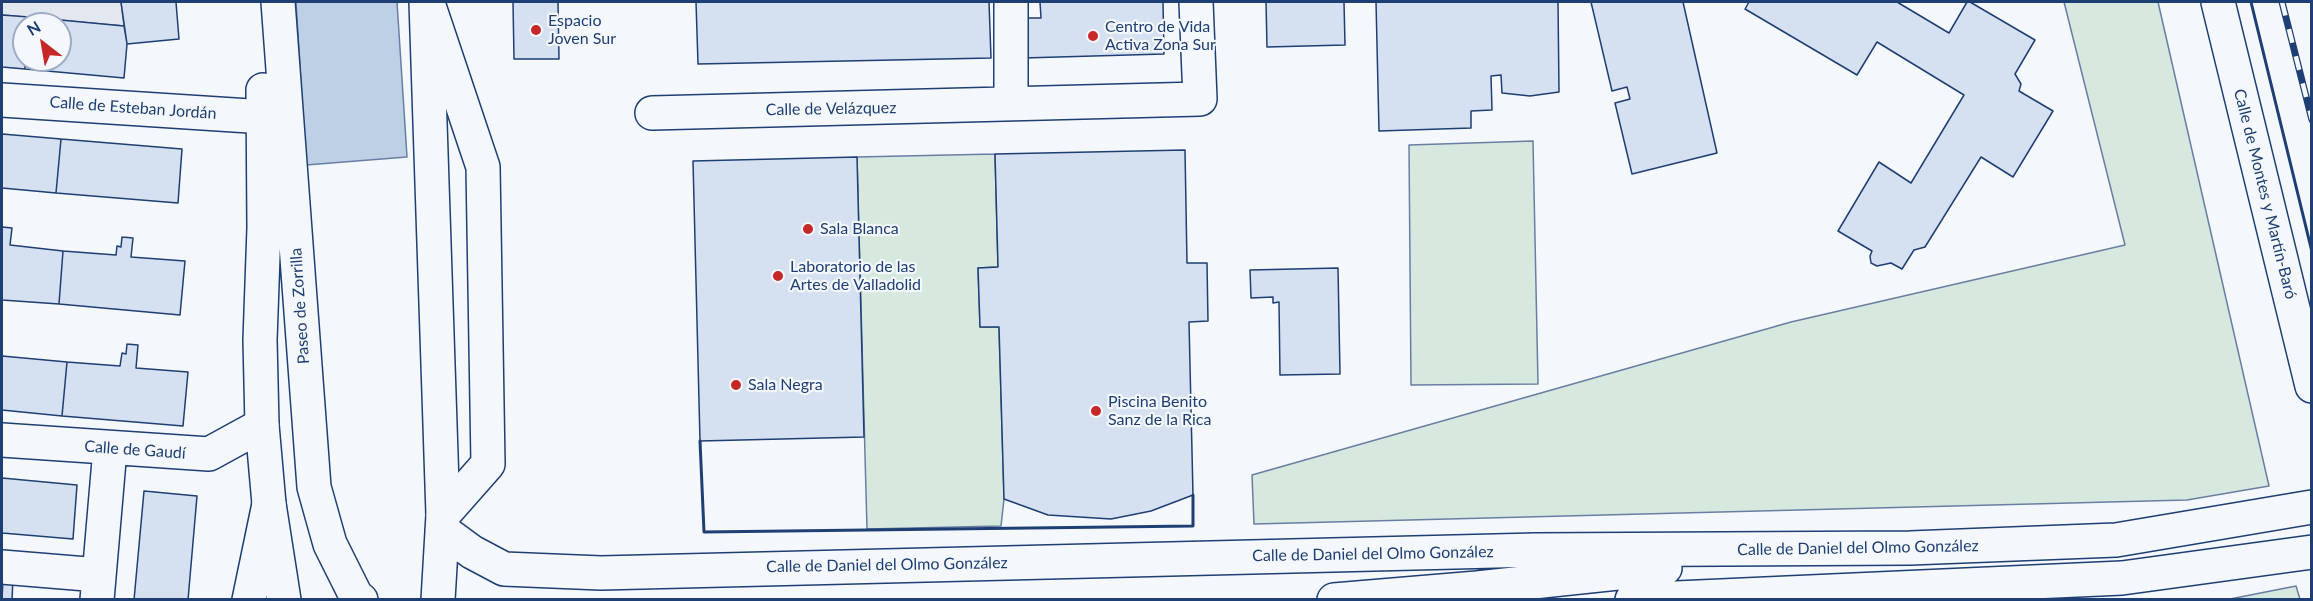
<!DOCTYPE html>
<meta charset="utf-8">
<style>
body{margin:0}
#map{position:relative;width:2313px;height:601px;overflow:hidden;background:#f4f7fb;font-family:Lato,sans-serif}
canvas{display:block}
.frame{position:absolute;inset:0;border:3px solid #1d3f73;pointer-events:none}
.north{position:absolute;left:12px;top:12px;width:60px;height:60px;box-sizing:border-box;background:#f4f7fb;border:2px solid #9eadc5;border-radius:50%;rotate:329deg;font-size:16px;font-weight:700;line-height:24px;text-align:center;color:#1d3f73}
.north::after{content:'';display:block;margin:auto;width:21px;height:27px;background:#c62828;clip-path:polygon(50% 0,100% 100%,50% 72%,0 100%)}
</style>
<div id="map">
<canvas width="2313" height="601"></canvas>
<div class="frame"></div>
<div class="north">N</div>
</div>
<script>
const g = document.querySelector('canvas').getContext('2d');
g.lineJoin = 'round';
function fillPath(path, color) {
  g.fillStyle = color;
  g.fill(path, 'evenodd');
}
function poly(rows) {
  const path = new Path2D();
  for (const r of rows) {
    path.moveTo(r[0], r[1]);
    for (let i = 2; i < r.length; i += 2) path.lineTo(r[i], r[i + 1]);
  }
  return path;
}
function trace(path, color, width, dash) {
  g.strokeStyle = color;
  g.lineWidth = width;
  g.lineCap = dash ? 'butt' : 'round';
  g.setLineDash(dash || []);
  g.stroke(path);
}
function label(font, color, halo, rows, align = 'center') {
  g.font = font + ' Lato,sans-serif';
  g.lineWidth = 4.5;
  g.setLineDash([]);
  g.textBaseline = 'middle';
  g.strokeStyle = halo;
  g.fillStyle = color;
  for (const [text, x, y, turn = 0] of rows) {
    g.save();
    g.translate(x, y);
    g.rotate((+turn || 0) * Math.PI / 180);
    g.textAlign = isNaN(turn) ? turn : align;
    if (halo) g.strokeText(text, 0, 0);
    g.fillText(text, 0, 0);
    g.restore();
  }
}
const green = poly([
 [2064,2,2158,2,2269,486,2187,500,1254,524,1252,475,1791,322,2125,245,2064,2],
 [1533,141,1538,384,1411,385,1409,145,1533,141],
 [995,154,998,267,978,268,980,327,999,327,1004,499,1001,526,867,529,857,157,995,154],
 [2296,586,2300,599,2230,599,2296,586]
]);
const parking = poly([
 [2,2,121,2,124,26,2,15,2,2]
]);
const water = poly([
 [296,2,397,2,407,157,306,165,296,2]
]);
const building = poly([
 [121,2,176,2,179,39,127,44,121,2],
 [513,2,558,2,559,59,514,59,513,2],
 [696,2,989,2,991,58,698,64,696,2],
 [1040,2,1163,2,1164,54,1023,58,1022,18,1041,18,1040,2],
 [1266,2,1344,2,1345,45,1267,47,1266,2],
 [1376,2,1558,2,1559,92,1530,96,1502,93,1501,75,1491,76,1492,110,1471,111,1471,128,1379,131,1376,2],
 [1591,2,1683,2,1717,153,1632,174,1615,103,1630,99,1627,87,1612,91,1591,2],
 [1749,2,1897,2,1949,33,1967,2,1970,2,2035,40,2015,74,2021,84,2019,91,2053,111,2013,177,1981,157,1925,247,1914,250,1902,269,1891,263,1877,266,1871,263,1870,256,1872,251,1838,231,1879,162,1911,183,1964,95,1877,42,1857,75,1745,9,1749,2],
 [2,15,29,17,28,24,24,24,25,69,2,67,2,15],
 [29,17,124,26,127,44,124,78,25,69,25,60,60,60,60,24,28,24,29,17],
 [2,134,61,139,56,193,2,188,2,134],
 [61,139,182,149,178,203,56,193,61,139],
 [1185,150,1187,263,1207,263,1208,321,1189,322,1193,495,1151,511,1111,519,1048,515,1004,499,999,327,980,327,978,268,998,267,995,154,1185,150],
 [857,157,864,437,700,441,693,161,857,157],
 [2,227,12,228,10,245,63,251,59,304,2,300,2,227],
 [122,237,133,238,131,257,185,261,180,315,59,304,63,251,116,255,117,246,121,247,122,237],
 [1338,268,1340,374,1280,375,1279,302,1273,303,1273,297,1251,298,1250,270,1338,268],
 [127,344,138,345,136,368,188,372,183,426,62,416,67,362,120,366,122,353,126,354,127,344],
 [2,356,67,362,62,416,2,410,2,356],
 [2,478,77,485,73,539,2,533,2,478],
 [144,491,197,496,188,600,134,600,144,491],
 [3,578,13,578,12,600,2,600,3,578]
]);
const minor = poly([
 [2218,2,2312,386],
 [430,9,483,167,488,464,443,515],
 [2,100,265,117],
 [1011,104,1011,2],
 [652,113,1200,99,1196,2],
 [2,440,209,454,262,425],
 [2,567,99,575],
 [97,600,110,449],
 [249,600,269,504]
]);
const major = poly([
 [278,2,314,487,330,544,356,596,361,600],
 [426,2,443,515,438,600],
 [263,90,264,228,260,340,262,425,269,504,284,600],
 [442,530,472,552,504,569,601,573,1536,550,1910,548,2116,540,2312,507],
 [1334,600,1477,588,1665,568],
 [1632,600,2122,578,2312,552]
]);
const rail = poly([
 [2282,2,2312,120]
]);
const wall = poly([
 [2251,2,2312,252],
 [700,441,704,532,1193,526,1193,495]
]);
const markers = [
 [536,30,6,"#c62828"],
 [1093,36,6,"#c62828"],
 [808,229,6,"#c62828"],
 [778,276,6,"#c62828"],
 [736,385,6,"#c62828"],
 [1096,411,6,"#c62828"]
];
const poiNames = [
 ["Espacio",548,21],
 ["Joven Sur",548,39],
 ["Centro de Vida",1105,27],
 ["Activa Zona Sur",1105,45],
 ["Sala Blanca",820,229],
 ["Laboratorio de las",790,267],
 ["Artes de Valladolid",790,285],
 ["Sala Negra",748,385],
 ["Piscina Benito",1108,402],
 ["Sanz de la Rica",1108,420]
];
const streetNames = [
 ["Calle de Esteban Jordán",133,108,4],
 ["Calle de Velázquez",831,109,-1],
 ["Calle de Montes y Martín-Baró",2265,194,76],
 ["Paseo de Zorrilla",300,306,-94],
 ["Calle de Gaudí",135,450,4],
 ["Calle de Daniel del Olmo González",1858,548,-1],
 ["Calle de Daniel del Olmo González",1373,554,-1],
 ["Calle de Daniel del Olmo González",887,565,-1]
];
fillPath(green, '#d7e8df');
trace(green, '#687fa3', 1.5);
fillPath(parking, '#e3e8f0');
trace(parking, '#687fa3', 1.5);
fillPath(water, '#bed0e5');
trace(water, '#687fa3', 1.5);
fillPath(building, '#d5e0f0');
trace(building, '#1d3f73', 1.5);
trace(minor, '#1d3f73', 36);
trace(major, '#1d3f73', 36);
trace(minor, '#f4f7fb', 33);
trace(major, '#f4f7fb', 33);
trace(rail, '#1d3f73', 7);
trace(rail, '#f4f7fb', 4.5, [14]);
trace(wall, '#1d3f73', 3);
for (const [x, y, r, color] of markers) {
  const dot = new Path2D();
  dot.arc(x, y, r, 0, 2 * Math.PI);
  g.fillStyle = color;
  g.fill(dot);
  trace(dot, '#f4f7fb', 2);
}
label('16px', '#1d3f73', '#f4f7fb', poiNames, 'left');
label('16px', '#1d3f73', '#f4f7fb', streetNames);
</script>
